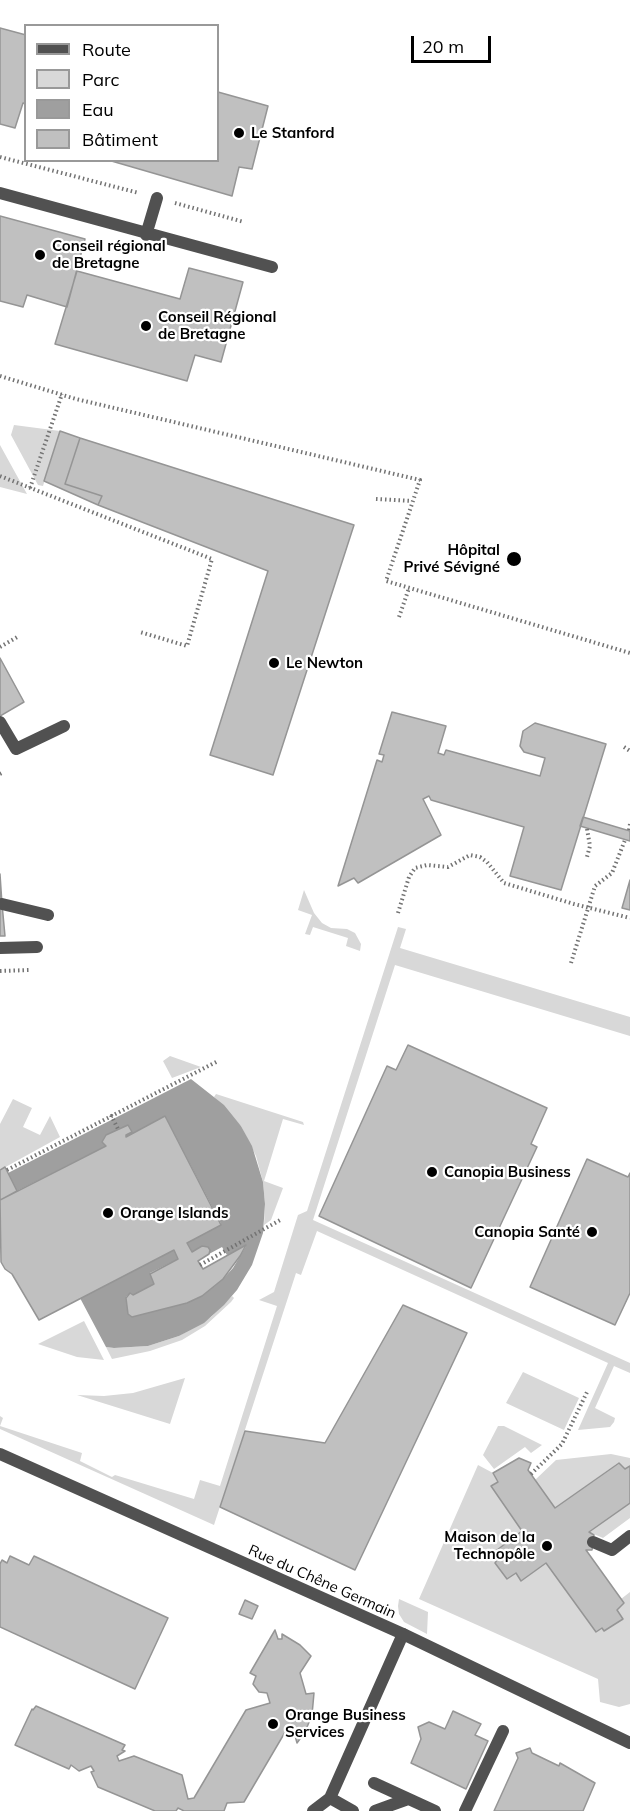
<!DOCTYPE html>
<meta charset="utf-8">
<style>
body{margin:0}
#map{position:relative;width:630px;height:1811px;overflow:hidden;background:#fff;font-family:Mulish,sans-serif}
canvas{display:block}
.legend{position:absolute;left:24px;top:24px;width:195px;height:138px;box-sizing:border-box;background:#fff;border:2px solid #999;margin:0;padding:8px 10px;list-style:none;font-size:18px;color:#000}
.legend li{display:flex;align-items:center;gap:12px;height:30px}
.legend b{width:30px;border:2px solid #999}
.scale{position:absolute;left:411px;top:36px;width:80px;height:27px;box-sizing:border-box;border:3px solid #000;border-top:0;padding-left:8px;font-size:18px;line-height:21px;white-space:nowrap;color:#000;-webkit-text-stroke:4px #fff;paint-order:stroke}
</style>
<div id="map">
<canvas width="630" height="1811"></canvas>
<ul class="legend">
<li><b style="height:8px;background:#515151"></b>Route</li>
<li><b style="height:16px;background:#d8d8d8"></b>Parc</li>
<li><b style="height:16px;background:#9f9f9f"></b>Eau</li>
<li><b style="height:16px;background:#c0c0c0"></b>Bâtiment</li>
</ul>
<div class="scale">20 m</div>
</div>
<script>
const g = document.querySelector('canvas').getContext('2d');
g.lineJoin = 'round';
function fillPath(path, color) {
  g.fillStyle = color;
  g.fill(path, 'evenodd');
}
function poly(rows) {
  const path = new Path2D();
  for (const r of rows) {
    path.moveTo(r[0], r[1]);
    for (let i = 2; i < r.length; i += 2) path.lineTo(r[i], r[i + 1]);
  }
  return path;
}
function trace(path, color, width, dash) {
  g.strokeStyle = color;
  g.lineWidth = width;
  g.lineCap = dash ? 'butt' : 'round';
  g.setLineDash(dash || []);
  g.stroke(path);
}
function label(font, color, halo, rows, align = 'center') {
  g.font = font + ' Mulish,sans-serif';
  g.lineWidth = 4.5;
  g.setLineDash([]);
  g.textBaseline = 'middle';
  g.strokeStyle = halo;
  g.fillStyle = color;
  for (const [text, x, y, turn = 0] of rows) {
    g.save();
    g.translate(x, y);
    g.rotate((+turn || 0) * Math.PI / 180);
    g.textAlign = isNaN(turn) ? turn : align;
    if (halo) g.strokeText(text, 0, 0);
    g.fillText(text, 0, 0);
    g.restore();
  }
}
const green = poly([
 [14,425,60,431,43,486,38,485,11,435],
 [0,445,27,494,0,487],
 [304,890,314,913,322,923,331,928,347,929,355,933,361,944,360,951,346,946,348,938,313,927,310,935,305,934,312,915,298,910],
 [398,927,406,929,400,948,630,1017,630,1036,395,965,313,1220,630,1363,630,1373,614,1366,595,1408,615,1418,614,1422,610,1427,578,1430,608,1363,317,1231,301,1275,296,1273,214,1525,0,1429,0,1416,3,1418,0,1426,82,1453,80,1461,112,1477,115,1475,194,1499,200,1480,220,1486,277,1306,259,1300,274,1292,298,1215,307,1211],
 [170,1056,201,1067,172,1078,163,1061],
 [216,1094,303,1122,304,1125,283,1119,264,1181,283,1188,271,1220,264,1225,265,1204,263,1182,256,1156,241,1126,214,1097],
 [13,1099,32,1108,23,1127,40,1135,50,1116,60,1137,0,1170,0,1124],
 [232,1296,234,1298,231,1302,205,1326,182,1340,150,1351,112,1359,106,1347,114,1348,148,1346,179,1336,211,1317],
 [84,1321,104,1360,77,1357,38,1344],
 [523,1372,579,1398,564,1430,506,1403],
 [185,1378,170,1424,77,1395,104,1396,133,1393],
 [498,1426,504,1426,542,1445,531,1453,525,1447,494,1469,483,1455],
 [611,1454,630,1458,630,1466,625,1469,618,1463,555,1508,535,1480,556,1460],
 [478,1465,493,1473,522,1531,493,1553,497,1560,495,1563,507,1579,516,1573,521,1581,546,1563,596,1631,602,1628,604,1631,623,1619,617,1610,624,1603,621,1599,630,1592,630,1704,619,1707,600,1702,598,1679,419,1599],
 [630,1503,630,1518,603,1538,589,1532],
 [399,1599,428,1612,427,1634,404,1622,399,1614,398,1606]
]);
const water = poly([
 [191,1079,224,1105,241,1126,252,1146,263,1182,265,1204,263,1233,252,1265,237,1290,224,1305,204,1323,179,1336,148,1346,114,1348,106,1347,80,1298,174,1250,178,1259,150,1273,154,1284,133,1295,130,1293,126,1297,128,1314,132,1317,202,1296,223,1279,233,1268,246,1246,227,1255,222,1247,209,1254,210,1250,205,1246,192,1252,187,1243,221,1224,165,1116,126,1137,128,1125,106,1135,102,1142,106,1146,17,1191,8,1173]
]);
const building = poly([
 [0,28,26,35,26,104,23,103,15,128,0,124,0,28],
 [218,92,268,106,252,169,239,167,232,196,108,160,218,160,218,92],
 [0,216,85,239,67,307,27,295,23,307,0,301,0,216],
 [189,268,243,282,221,362,195,355,187,381,55,344,77,271,180,299,189,268],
 [60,431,80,438,65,484,102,496,98,505,44,481,60,431],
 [80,438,354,525,273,775,210,755,268,571,98,505,102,496,65,484,80,438],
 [0,658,24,702,0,716,0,658],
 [392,712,446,726,438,753,444,755,446,750,540,776,545,758,524,752,520,746,523,731,535,723,606,744,561,890,510,876,524,827,431,800,429,796,423,799,441,835,358,883,354,878,338,886,377,760,382,762,384,755,379,754,392,712],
 [583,817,630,831,630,841,580,826,583,817],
 [0,874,2,904,5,936,0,936,0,874],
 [630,880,630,910,622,908,630,880],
 [408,1045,547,1108,531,1144,537,1147,471,1288,319,1216,387,1066,396,1070,408,1045],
 [165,1116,221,1225,187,1243,192,1252,202,1246,208,1247,210,1250,209,1254,198,1261,203,1269,246,1245,240,1256,223,1279,202,1296,187,1303,132,1317,128,1314,126,1298,130,1293,133,1295,154,1284,150,1274,178,1259,174,1250,39,1320,12,1274,5,1269,1,1262,0,1200,106,1146,102,1142,106,1135,128,1125,132,1132,126,1135,126,1137,165,1116],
 [587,1159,628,1177,630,1173,630,1293,615,1325,530,1287,587,1159],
 [5,1167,17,1191,0,1200,0,1170,5,1167],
 [403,1305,467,1333,355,1570,220,1507,245,1431,325,1443,403,1305],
 [519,1458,531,1463,528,1470,555,1508,619,1463,625,1469,630,1466,630,1503,589,1532,594,1535,592,1550,586,1550,624,1603,617,1610,623,1619,604,1631,602,1628,596,1632,546,1563,521,1581,516,1573,507,1579,495,1563,497,1560,493,1553,522,1531,491,1486,498,1482,493,1473,519,1458],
 [10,1556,29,1565,34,1556,168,1618,135,1689,0,1627,0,1564,2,1560,7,1563,10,1556],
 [245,1600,258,1606,252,1619,239,1614,245,1600],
 [275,1630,278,1639,282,1639,282,1634,300,1645,311,1656,300,1673,306,1694,314,1693,312,1715,305,1732,297,1743,294,1732,284,1734,244,1802,227,1803,224,1811,184,1811,178,1808,176,1811,155,1811,98,1787,91,1772,94,1771,91,1766,79,1771,71,1765,69,1769,15,1745,32,1709,33,1710,36,1706,125,1745,122,1750,125,1751,117,1756,119,1761,134,1756,182,1775,188,1799,194,1798,246,1710,270,1703,267,1693,259,1692,253,1684,256,1676,250,1673,275,1630],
 [453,1711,481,1724,475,1735,488,1741,466,1789,411,1763,421,1739,418,1727,429,1722,445,1729,453,1711],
 [530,1748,532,1753,559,1766,560,1763,595,1783,583,1811,494,1811,518,1758,516,1753,530,1748]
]);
const path = poly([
 [0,157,139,193],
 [175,203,244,222],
 [0,376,76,399,420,480,386,581,630,653],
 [0,476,212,559,187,646,140,632],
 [30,488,62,394],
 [376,499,412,501],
 [399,617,409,588],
 [0,647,19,636],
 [624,747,630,751],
 [0,774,4,772],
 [587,829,590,846,587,857],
 [629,830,630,824],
 [398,913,409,877,415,868,427,865,448,867,470,855,480,857,487,862,504,883,574,904,630,918],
 [571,963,595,886,612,873,625,840],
 [0,971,30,970],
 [111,1115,118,1129],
 [7,1170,218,1061],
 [200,1265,282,1219],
 [531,1474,562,1444,588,1390]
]);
const service = poly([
 [0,193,272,267],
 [146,235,157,198],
 [0,722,16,749,64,726],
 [2,904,48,915],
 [0,948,37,947],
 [593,1542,612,1550,630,1536],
 [374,1783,435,1811],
 [330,1798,353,1811],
 [313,1811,330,1798,403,1634],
 [375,1811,408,1799],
 [465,1811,503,1731]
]);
const minor = poly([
 [0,1454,403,1634,630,1743]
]);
const markers = [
 [239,133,6,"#000"],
 [40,255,6,"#000"],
 [146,326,6,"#000"],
 [514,559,8,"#000"],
 [274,663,6,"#000"],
 [432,1172,6,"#000"],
 [108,1213,6,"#000"],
 [592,1232,6,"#000"],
 [547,1546,6,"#000"],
 [273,1724,6,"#000"]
];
const poiNames = [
 ["Le Stanford",251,133],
 ["Conseil régional",52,246],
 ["de Bretagne",52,263],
 ["Conseil Régional",158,317],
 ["de Bretagne",158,334],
 ["Hôpital",500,550,"right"],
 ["Privé Sévigné",500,567,"right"],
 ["Le Newton",286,663],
 ["Canopia Business",444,1172],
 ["Orange Islands",120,1213],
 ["Canopia Santé",580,1232,"right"],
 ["Maison de la",535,1537,"right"],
 ["Technopôle",535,1554,"right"],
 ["Orange Business",285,1715],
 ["Services",285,1732]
];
const streetNames = [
 ["Rue du Chêne Germain",322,1582,24]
];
fillPath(green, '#d8d8d8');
fillPath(water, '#9f9f9f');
fillPath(building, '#c0c0c0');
trace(building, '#959595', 1.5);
trace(path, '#737373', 4, [1.5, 3]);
trace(service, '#515151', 12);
trace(minor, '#515151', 12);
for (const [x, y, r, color] of markers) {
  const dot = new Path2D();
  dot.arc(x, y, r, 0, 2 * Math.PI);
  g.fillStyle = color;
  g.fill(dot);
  trace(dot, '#fff', 2);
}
label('bold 15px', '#000', '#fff', poiNames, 'left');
label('15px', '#000', '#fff', streetNames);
</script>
